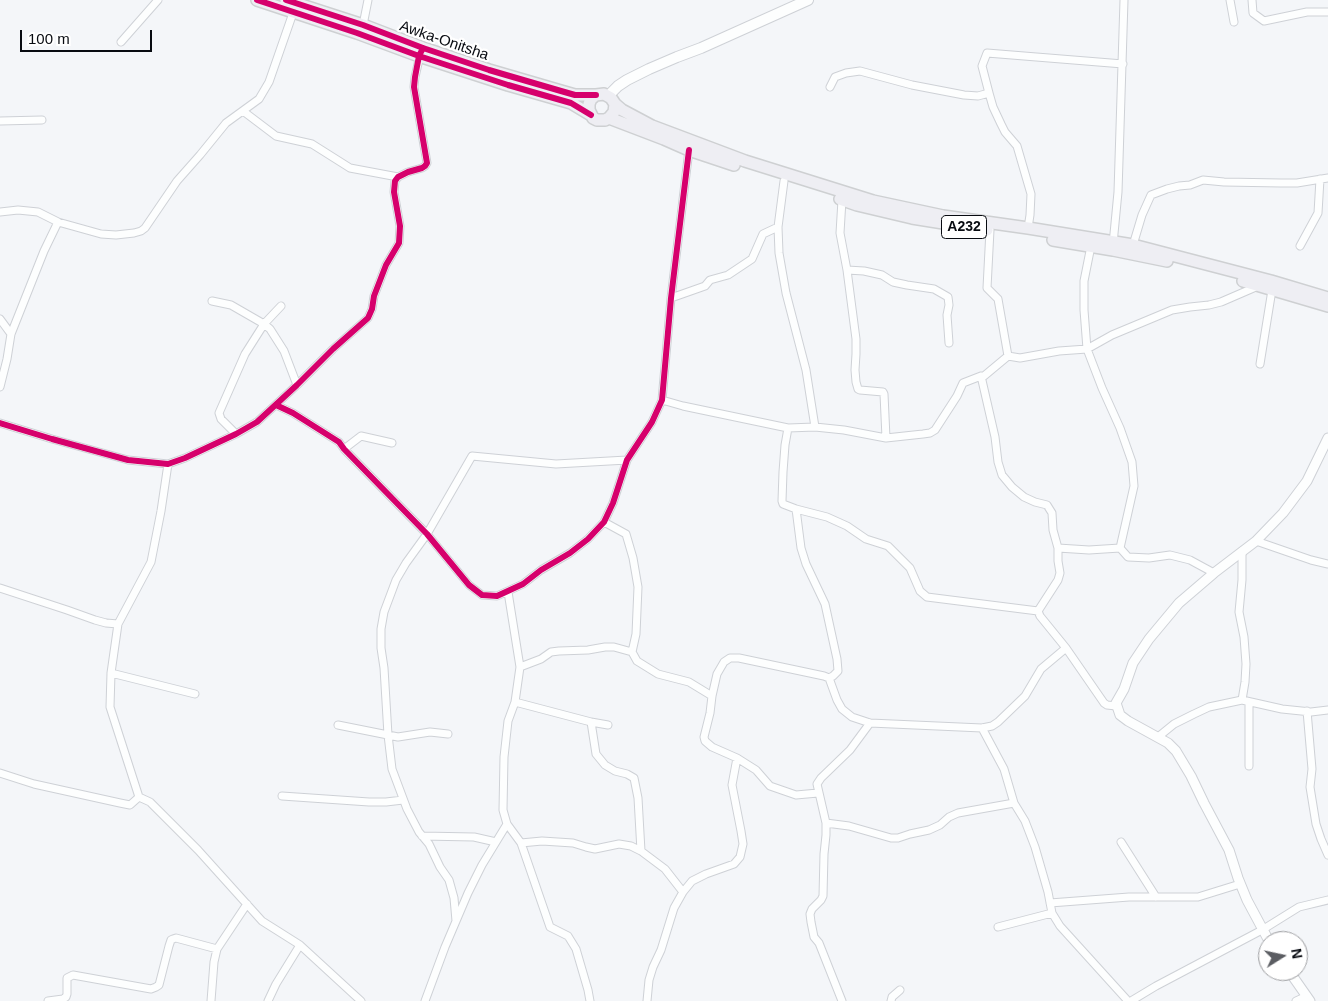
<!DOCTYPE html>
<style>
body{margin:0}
#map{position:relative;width:1328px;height:1001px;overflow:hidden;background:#f4f6f9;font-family:Helvetica,sans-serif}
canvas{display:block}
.north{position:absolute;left:1258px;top:931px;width:50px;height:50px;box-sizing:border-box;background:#fff;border:1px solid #9c9da0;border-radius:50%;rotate:80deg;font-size:14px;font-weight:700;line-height:20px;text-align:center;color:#080b11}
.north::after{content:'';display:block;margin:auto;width:18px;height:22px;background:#5b5d62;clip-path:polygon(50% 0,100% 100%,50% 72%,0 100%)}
.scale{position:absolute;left:20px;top:30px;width:132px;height:22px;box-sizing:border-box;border:2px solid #080b11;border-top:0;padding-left:6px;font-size:15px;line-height:18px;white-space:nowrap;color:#080b11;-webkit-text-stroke:4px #fff;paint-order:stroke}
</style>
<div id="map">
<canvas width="1328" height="1001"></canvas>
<div class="north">N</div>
<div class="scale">100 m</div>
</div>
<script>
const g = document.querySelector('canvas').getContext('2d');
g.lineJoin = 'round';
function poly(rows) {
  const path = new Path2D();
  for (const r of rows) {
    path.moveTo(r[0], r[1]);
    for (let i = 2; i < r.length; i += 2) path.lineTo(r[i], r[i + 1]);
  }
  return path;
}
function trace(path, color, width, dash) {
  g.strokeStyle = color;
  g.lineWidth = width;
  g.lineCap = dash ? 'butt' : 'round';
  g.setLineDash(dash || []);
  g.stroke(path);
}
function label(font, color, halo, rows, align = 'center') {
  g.font = font + ' Helvetica,sans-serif';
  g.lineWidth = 4.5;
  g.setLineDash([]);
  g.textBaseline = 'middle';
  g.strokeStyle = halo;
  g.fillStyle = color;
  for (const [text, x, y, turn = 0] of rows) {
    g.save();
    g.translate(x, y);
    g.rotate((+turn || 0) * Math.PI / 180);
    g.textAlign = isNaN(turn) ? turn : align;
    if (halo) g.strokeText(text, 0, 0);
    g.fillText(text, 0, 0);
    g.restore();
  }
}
const minor = poly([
 [1230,0,1234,22],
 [1252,0,1253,13,1264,21,1307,12,1328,12],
 [363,25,368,0],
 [121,42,158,0],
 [830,87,835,77,846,73,860,71,912,85,964,95,978,96,989,93,982,66,987,53,1123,64],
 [989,93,993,107,1001,124,1005,132,1017,146,1031,194,1030,215,1028,228],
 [243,111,276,136,312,144,350,168,398,177],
 [0,121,42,120],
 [784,181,778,227,779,253,786,293,806,370,815,427],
 [842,200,840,233,847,270,856,339,856,354,855,370,856,382,858,389,860,390,883,392,884,394,886,438],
 [0,212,18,210,38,212,58,222,101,234,116,235,134,233,141,231,145,228,177,181,200,155,226,123,259,99,269,82,293,13],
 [990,230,987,288,998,299,1008,356],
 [1113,244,1118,192,1124,0],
 [1133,245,1142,215,1151,195,1167,189,1179,186,1190,185,1203,180,1224,182,1281,183,1297,183,1328,178],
 [1091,246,1084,281,1084,310,1087,349,1102,388,1120,428,1132,462,1134,486,1120,548],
 [1300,246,1318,213,1320,179],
 [847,270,864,271,882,275,893,282,907,285,934,289,948,297,949,305,947,315,949,343],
 [671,298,705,286,710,280,728,275,752,259,763,234,778,227],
 [212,301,231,305,264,324,270,329,284,351,297,385],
 [0,319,11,334],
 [1260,364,1272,290],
 [981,376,995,437,998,462,1002,475,1012,487,1024,497,1035,502,1047,505,1052,513,1053,530,1058,548,1058,561,1060,573,1058,580,1038,611,1040,616,1066,648,1104,703,1107,705,1116,706],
 [0,387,7,359,11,334,44,251,58,222],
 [662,400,683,406,788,428,815,427,844,430,886,438,923,434,930,433,935,430,957,396,963,383,981,376,984,376,1008,356,1020,358,1059,351,1087,349,1112,335,1172,310,1190,307,1209,305,1221,302,1258,286],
 [276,405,293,413,339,442,344,449,427,534,469,585,482,595,497,596,523,584,541,570,570,553,588,539,604,522,613,503,627,460,652,422,662,400,671,298,689,150],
 [0,423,52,439,128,460,168,464,185,458,236,434,257,422,297,385,333,349,368,318,372,309,374,296,386,265,399,243,400,226,394,192,395,181,398,177,408,172,422,168,425,166,427,163,414,87,415,77,420,55],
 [788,428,785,445,783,472,782,501,783,504,796,509,827,517,847,526,866,539,888,546,910,568,920,591,927,597,1038,611],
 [236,434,221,419,219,413,245,354,264,324,281,306],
 [344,449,361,436,392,443],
 [168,464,161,511,151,562,118,624,111,673,110,707,139,797,150,802,198,850,262,921,300,945,361,1001],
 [796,509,801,548,806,564,825,604,837,659,838,671,833,676,829,678,824,676,739,658,730,658,724,662,717,674,712,696,710,713,704,737,705,741,712,747,737,758,756,770,770,786,796,795,818,793],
 [604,522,626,534,633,558,638,587,636,634,632,652],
 [1256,541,1311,560,1328,564],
 [1058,548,1089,550,1120,548,1128,557,1149,558,1170,555,1190,560,1214,573],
 [1242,551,1242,580,1239,612,1244,637,1246,664,1245,682,1242,700],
 [0,588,67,610,95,620,106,623,118,624],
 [508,592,520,667,515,702,508,721,504,757,503,810,507,824,521,843,550,927,568,936,576,949,588,990,590,1001],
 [520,667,541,659,551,652,559,651,588,650,605,647,614,647,632,652,637,661,658,674,689,682,712,696],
 [111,673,195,694],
 [829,678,837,700,842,709,852,717,870,723,982,728,992,726,998,722,1025,696,1041,669,1066,648],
 [515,702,591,722,608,725],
 [1249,702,1249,766],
 [1307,711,1312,769,1310,787,1316,824,1321,839,1328,855],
 [591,722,596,754,605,765,615,771,627,774,634,778,638,798,641,851],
 [338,725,398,737,430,732,448,734],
 [982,728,1004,769,1014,803,1025,821,1035,847,1048,892,1052,913,1060,926,1128,1001],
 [1158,737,1174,724,1194,714,1209,707,1242,700,1282,709,1311,712,1328,710],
 [0,773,34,784,120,803,130,805,139,797],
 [282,796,369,802,386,802,403,800],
 [826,823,849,826,891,838,898,838,910,834,929,830,940,825,949,817,958,813,1014,803],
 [422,836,474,837,496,842],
 [1121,842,1156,897],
 [521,843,542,841,573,843,586,847,595,849,619,844,631,846,641,851,665,869,683,892],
 [1050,903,1129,897,1198,897,1240,884],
 [456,921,454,898,449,880,440,867,429,844,419,832,407,809,392,769,388,735,384,668,381,648,381,629,384,612,396,580,406,563,427,534,472,456,556,464,627,460],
 [998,927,1052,913],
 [48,1001,63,999,66,997,67,994,67,978,73,975,151,989,156,987,159,985,169,946,171,940,173,939,176,938,217,949],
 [211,1001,214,962,217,949,247,904],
 [268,1001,276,984,300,945],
 [425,1001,445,947,468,893,482,865,507,824],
 [647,1001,649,980,653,967,661,950,674,908,683,892,692,881,706,874,734,864,740,857,743,844,741,831,732,785,737,758],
 [842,1001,819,943,814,937,811,922,810,914,812,909,821,900,823,896,824,854,826,835,826,823,817,784,821,778,850,750,870,723],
 [891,1001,892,997,900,990],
 [1131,1001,1156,986,1262,930,1299,907,1328,900],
 [1296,1001,1307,996]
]);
const tertiary = poly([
 [1269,941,1247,900,1238,878,1229,850,1204,803,1191,776,1176,751,1168,743,1128,721,1120,715,1116,703,1124,689,1133,663,1149,639,1179,603,1214,573,1256,541,1283,513,1307,481,1328,438],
 [1289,971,1310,1001]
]);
const secondary = poly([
 [608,96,618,86,627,80,649,69,677,57,701,48,808,0]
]);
const primary = poly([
 [257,0,357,33,419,56,508,85,571,103,591,115],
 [286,0,363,25,423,48,489,70,561,91,575,95,596,95],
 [615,104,614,112,609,118,605,120,597,120,593,118,589,110,589,104,591,99,596,95,604,94,611,98,615,104,622,110,652,126,745,161,873,201,943,216,1028,228,1133,245,1271,281,1328,298],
 [609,118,664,139,689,150,734,165],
 [840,199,857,205,912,218,987,230],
 [1053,240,1113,250,1167,261],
 [1243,281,1328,306]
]);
const cycleway = poly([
 [257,0,357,33,419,56,508,85,571,103,591,115],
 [286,0,363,25,423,48,489,70,561,91,575,95,596,95],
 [276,405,293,413,339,442,344,449,427,534,469,585,482,595,497,596,523,584,541,570,570,553,588,539,604,522,613,503,627,460,652,422,662,400,671,298,689,150],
 [0,423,52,439,128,460,168,464,185,458,236,434,257,422,297,385,333,349,368,318,372,309,374,296,386,265,399,243,400,226,394,192,395,181,398,177,408,172,422,168,425,166,427,163,414,87,415,77,419,56,423,48]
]);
const shields = [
 [964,227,45]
];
const shieldNames = [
 ["A232",964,227]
];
const streetNames = [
 ["Awka-Onitsha",444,41,19]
];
trace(minor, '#ced1d6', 9);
trace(tertiary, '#ced1d6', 11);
trace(secondary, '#ced1d6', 12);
trace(primary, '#ced0d2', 14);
trace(minor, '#fdfefe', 7);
trace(tertiary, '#fdfefe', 9);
trace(secondary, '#fdfefe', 10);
trace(primary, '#eeeef3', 11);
trace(cycleway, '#d6006c', 6);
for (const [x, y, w] of shields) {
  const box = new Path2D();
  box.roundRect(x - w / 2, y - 11.5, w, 23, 4);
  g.fillStyle = '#fff';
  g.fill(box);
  trace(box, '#080b11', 1);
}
label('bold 14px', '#080b11', null, shieldNames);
label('15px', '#080b11', '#fff', streetNames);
</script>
